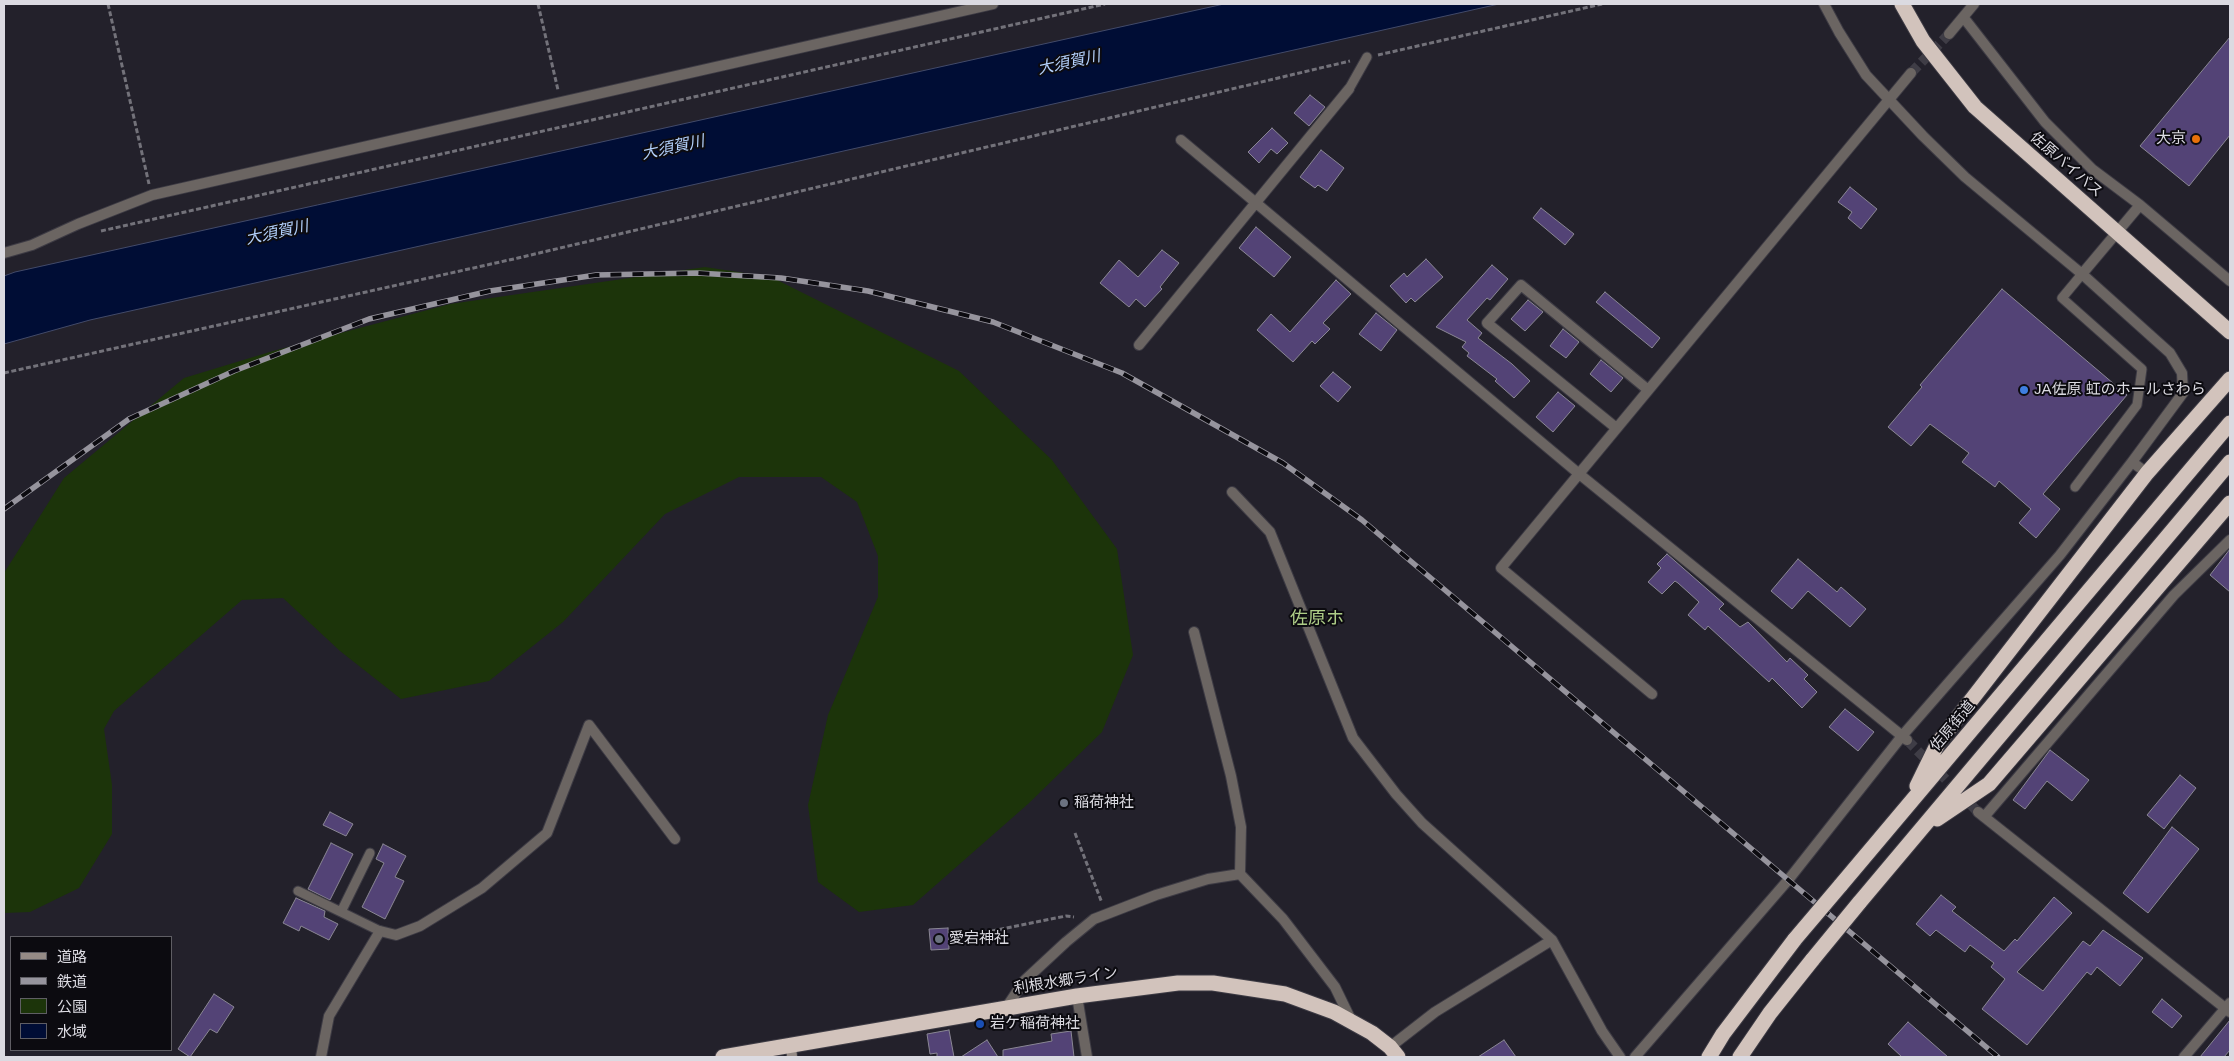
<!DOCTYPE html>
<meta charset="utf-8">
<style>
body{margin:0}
#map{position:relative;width:2234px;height:1061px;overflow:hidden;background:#23212b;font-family:Helvetica,"Noto Sans JP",sans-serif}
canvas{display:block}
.frame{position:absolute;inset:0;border:5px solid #dbdae1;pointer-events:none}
.legend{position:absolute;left:10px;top:936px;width:162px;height:115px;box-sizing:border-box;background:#0c0b10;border:1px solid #5f5e64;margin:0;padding:6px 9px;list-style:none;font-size:15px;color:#dbdae1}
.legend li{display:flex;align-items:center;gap:10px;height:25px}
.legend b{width:25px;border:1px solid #5f5e64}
</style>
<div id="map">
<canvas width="2234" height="1061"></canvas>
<div class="frame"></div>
<ul class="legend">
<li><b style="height:6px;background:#958b86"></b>道路</li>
<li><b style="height:6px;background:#96949d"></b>鉄道</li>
<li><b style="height:14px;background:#1c340a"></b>公園</li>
<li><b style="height:14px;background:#000d35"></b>水域</li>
</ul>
</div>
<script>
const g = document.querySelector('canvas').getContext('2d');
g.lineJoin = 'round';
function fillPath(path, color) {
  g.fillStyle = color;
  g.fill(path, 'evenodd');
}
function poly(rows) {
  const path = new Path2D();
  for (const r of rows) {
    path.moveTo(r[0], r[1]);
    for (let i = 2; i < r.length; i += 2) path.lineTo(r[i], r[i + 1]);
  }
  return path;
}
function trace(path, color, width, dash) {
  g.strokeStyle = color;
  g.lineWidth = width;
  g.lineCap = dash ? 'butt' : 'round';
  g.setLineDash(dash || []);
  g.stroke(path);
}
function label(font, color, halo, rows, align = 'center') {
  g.font = font + ' Helvetica,"Noto Sans JP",sans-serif';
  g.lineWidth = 4;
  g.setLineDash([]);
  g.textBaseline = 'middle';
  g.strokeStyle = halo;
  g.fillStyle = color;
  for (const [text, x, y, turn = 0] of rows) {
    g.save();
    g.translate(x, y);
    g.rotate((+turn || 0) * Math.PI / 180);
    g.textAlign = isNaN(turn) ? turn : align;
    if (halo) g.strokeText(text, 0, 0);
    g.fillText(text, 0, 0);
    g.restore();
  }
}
const green = poly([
 [705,267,771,277,959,371,1052,460,1117,549,1133,655,1102,732,1028,804,913,905,859,912,818,882,808,805,828,715,878,597,878,556,857,502,821,477,739,477,665,514,563,622,489,681,401,699,340,651,283,598,242,600,114,711,104,729,112,785,112,834,79,888,30,912,4,913,4,573,64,478,184,378,273,351,450,304]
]);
const water = poly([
 [1224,4,1499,4,90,320,4,344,4,276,15,272,1224,4]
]);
const building = poly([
 [2230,37,2230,135,2189,186,2140,146,2230,37],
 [1310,95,1325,107,1309,126,1294,113,1310,95],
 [1272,128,1288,143,1277,154,1271,149,1259,163,1248,152,1272,128],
 [1321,150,1344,168,1327,191,1318,185,1315,188,1300,177,1321,150],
 [1850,187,1877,209,1861,229,1848,218,1852,212,1838,202,1850,187],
 [1541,208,1574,234,1565,245,1533,218,1541,208],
 [1256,227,1291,257,1274,277,1239,248,1256,227],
 [1162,250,1179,263,1160,287,1162,289,1145,307,1136,299,1129,307,1100,283,1119,260,1138,277,1162,250],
 [1426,259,1443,277,1415,302,1411,298,1406,303,1390,286,1404,273,1407,277,1426,259],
 [1492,265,1508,279,1490,300,1487,298,1467,320,1482,333,1478,338,1512,364,1530,381,1514,398,1495,381,1497,379,1467,356,1469,353,1462,347,1466,342,1436,327,1492,265],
 [1336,280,1351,294,1323,323,1330,329,1315,344,1312,341,1293,362,1257,330,1271,314,1290,332,1336,280],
 [2002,289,2127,395,2043,494,2060,509,2036,538,2019,523,2031,509,1999,481,1995,487,1962,462,1969,453,1930,424,1911,446,1888,427,1922,387,1920,385,2002,289],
 [1605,292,1660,338,1652,348,1596,302,1605,292],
 [1528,300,1543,312,1525,331,1511,319,1528,300],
 [1376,313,1397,330,1381,351,1359,334,1376,313],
 [1563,329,1579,342,1566,358,1550,346,1563,329],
 [1601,360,1623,378,1611,392,1590,374,1601,360],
 [1333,372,1351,387,1338,402,1320,386,1333,372],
 [1558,392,1575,406,1553,432,1536,417,1558,392],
 [2230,549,2230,592,2210,575,2230,549],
 [1667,554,1724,604,1719,609,1740,627,1748,622,1787,662,1790,658,1808,675,1804,679,1817,692,1802,708,1772,678,1769,682,1708,626,1705,630,1688,615,1699,602,1678,583,1675,581,1662,594,1648,582,1661,568,1657,564,1667,554],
 [1798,559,1837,592,1841,587,1866,609,1850,627,1808,591,1792,609,1771,591,1798,559],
 [1845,709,1874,732,1858,751,1829,727,1845,709],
 [2050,750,2089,780,2072,801,2047,781,2025,809,2013,800,2050,750],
 [2180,775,2196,788,2164,829,2147,815,2180,775],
 [330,812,353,824,346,836,323,825,330,812],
 [2172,827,2199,849,2148,913,2123,893,2172,827],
 [331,843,353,854,330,900,308,889,331,843],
 [383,844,406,856,395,877,404,881,385,919,362,907,384,863,376,859,383,844],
 [1941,895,1956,907,1952,911,2004,951,2015,939,2017,941,2054,897,2072,913,2017,972,2043,991,2083,941,2090,946,2103,930,2143,958,2120,986,2097,967,2091,975,2087,972,2027,1045,1982,1009,2005,979,1991,967,1994,963,1970,945,1965,952,1936,930,1930,936,1916,924,1941,895],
 [296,898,325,911,324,917,338,924,329,940,301,926,299,931,283,923,296,898],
 [948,928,949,949,931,950,929,929,948,928],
 [214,994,234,1007,217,1033,210,1029,190,1057,178,1049,214,994],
 [2162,999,2182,1016,2172,1028,2152,1012,2162,999],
 [2230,1020,2230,1050,2224,1057,2200,1057,2230,1020],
 [1908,1022,1948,1057,1902,1057,1888,1044,1908,1022],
 [949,1030,954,1057,937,1057,937,1053,930,1054,927,1034,949,1030],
 [1071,1031,1074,1057,1003,1057,1003,1050,1052,1041,1051,1034,1071,1031],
 [987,1040,998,1057,961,1057,987,1040],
 [1504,1040,1516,1057,1478,1057,1504,1040]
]);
const streetTunnel = poly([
 [1911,73,1949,34],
 [1907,740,1978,812]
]);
const path = poly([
 [108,4,149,184],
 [538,4,558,90],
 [1378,55,1602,4],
 [101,231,1105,4],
 [4,373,518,258,1350,61],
 [1075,833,1102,903],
 [992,931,1066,916,1074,917]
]);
const lane = poly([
 [1349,89,1367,57],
 [2075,487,2137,405,2142,369,2062,298,2082,274],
 [298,891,380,931],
 [341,912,370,853]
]);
const street = poly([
 [1824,4,1839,32,1866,75,1923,136,1965,177,2082,274,2170,353,2182,373,2183,393,2132,462,2147,473],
 [1964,18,2045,122,2092,169,2140,205,2230,281],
 [1949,34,1974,4],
 [1181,140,1578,473,1907,740],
 [4,253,32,245,78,224,152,195,993,4],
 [2082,274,2140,205],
 [1139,345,1349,89],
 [1615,427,1487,323,1521,285,1647,389],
 [1232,492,1270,532,1353,738,1396,794,1422,823,1552,940,1602,1031,1620,1057],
 [1194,632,1231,776,1241,827,1240,874],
 [1652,694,1501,568,1911,73],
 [1978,812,2230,1012],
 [1984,817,2174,595,2230,540],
 [1077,996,1087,1057],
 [1006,1008,1024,981,1066,942,1094,919,1156,895,1208,879,1240,874,1283,919,1335,987,1351,1020],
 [1390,1047,1435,1012,1552,940],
 [321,1057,329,1016,380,931,396,935,420,926,482,888,547,833,589,725,675,839],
 [1635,1057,1789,879,1902,736,2060,555,2132,462],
 [2184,1057,2230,1003]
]);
const secondary = poly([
 [791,1045,792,1057]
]);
const highway = poly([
 [1902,4,1923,41,1975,107,2230,332],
 [1917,786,1938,743,2147,473,2230,379],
 [1937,819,1989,784,2230,503],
 [1840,886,2230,423],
 [1859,903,2230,462],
 [723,1057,1077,996,1178,983,1213,983,1285,994,1334,1012,1372,1033,1390,1047,1398,1057],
 [1709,1057,1723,1034,1795,939],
 [1740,1057,1770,1013,1813,959]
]);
const rail = poly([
 [4,509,129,419,234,371,369,319,490,291,596,275,697,273,781,278,868,291,993,322,1122,373,1283,463,1362,520,1998,1057]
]);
const highwayBridge = poly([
 [1795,939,1840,886],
 [1813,959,1859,903]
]);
const markers = [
 [2196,139,5,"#e8710a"],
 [2024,390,5,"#3f7fe0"],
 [1064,803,5,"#6b7280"],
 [939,939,5,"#6b7280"],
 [980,1024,5,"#1a4fb4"]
];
const poiNames = [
 ["大京",2186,139,"right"],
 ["JA佐原 虹のホールさわら",2034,390],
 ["稲荷神社",1074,803],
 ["愛宕神社",949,939],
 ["岩ケ稲荷神社",990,1024]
];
const streetNames = [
 ["佐原バイパス",2066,165,41],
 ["佐原街道",1953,726,-50],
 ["利根水郷ライン",1066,981,-9]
];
const waterNames = [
 ["大須賀川",1069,63,-12],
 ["大須賀川",673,148,-12],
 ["大須賀川",277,233,-12]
];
const quarterNames = [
 ["佐原ホ",1317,619]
];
fillPath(green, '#1c340a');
fillPath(water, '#000d35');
trace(water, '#424a69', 1);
fillPath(building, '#534376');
trace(building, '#8a8794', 1);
trace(streetTunnel, '#3f3d46', 10, [10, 5]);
trace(lane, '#3d3b44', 11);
trace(street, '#3d3b44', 12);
trace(secondary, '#3d3b44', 12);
trace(highway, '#3d3b44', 17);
trace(path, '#73727a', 3, [5, 2.5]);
trace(lane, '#6b6562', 9);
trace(street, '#6b6562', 10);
trace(secondary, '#958b86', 10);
trace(highway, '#d2c3bc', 15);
trace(rail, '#96949d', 5.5);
trace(rail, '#0c0b10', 4, [11]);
trace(highwayBridge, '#3d3b44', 17, []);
trace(highwayBridge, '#d2c3bc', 15);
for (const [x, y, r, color] of markers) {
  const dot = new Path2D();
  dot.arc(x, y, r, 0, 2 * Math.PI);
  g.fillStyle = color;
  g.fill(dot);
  trace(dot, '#0c0b10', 2);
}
label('15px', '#dbdae1', '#0c0b10', poiNames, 'left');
label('15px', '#dbdae1', '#0c0b10', streetNames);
label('italic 16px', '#b3d0fb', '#0c0b10', waterNames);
label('18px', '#aecd87', '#0c0b10', quarterNames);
</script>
